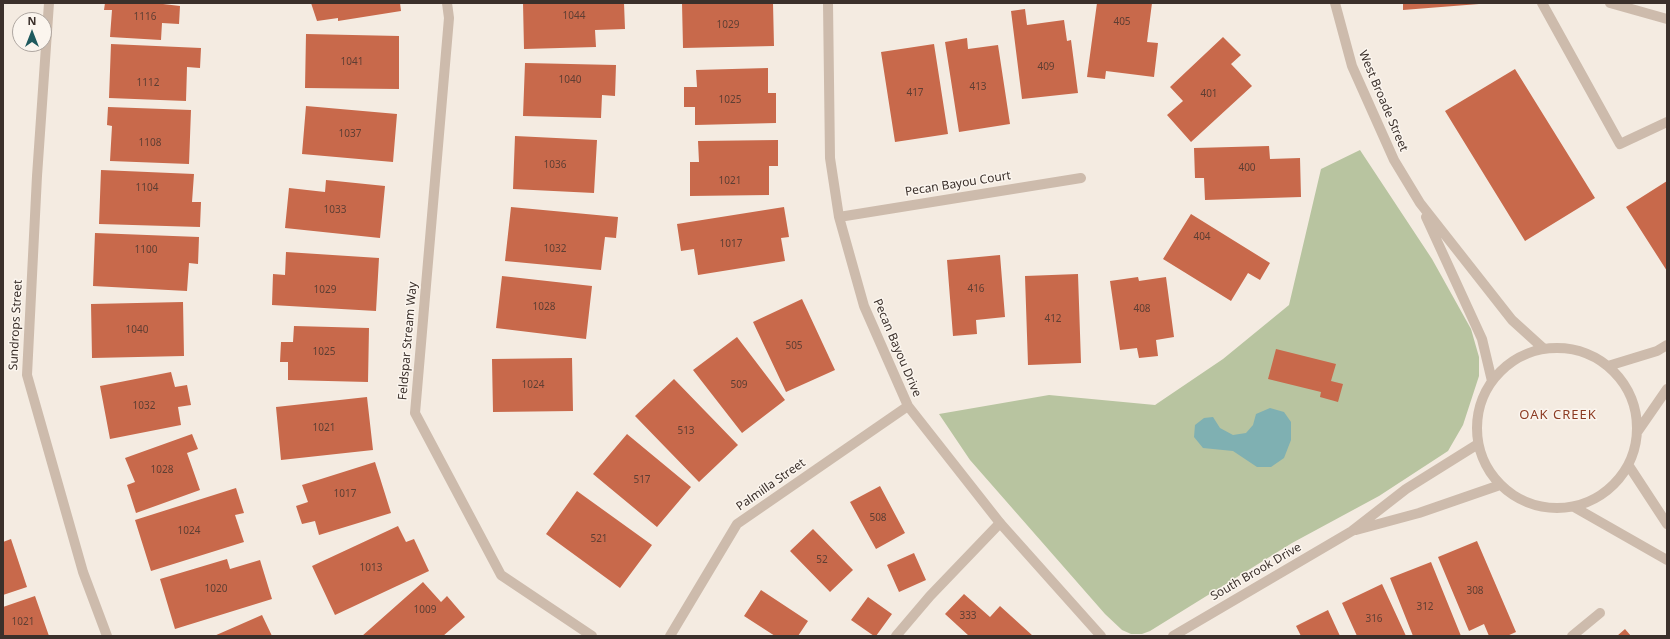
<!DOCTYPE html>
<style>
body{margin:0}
#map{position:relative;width:1670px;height:639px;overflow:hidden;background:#f4ebe1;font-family:"Noto Sans",sans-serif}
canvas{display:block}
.frame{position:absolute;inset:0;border:4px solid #3b302b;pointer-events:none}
.north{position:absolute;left:12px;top:12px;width:40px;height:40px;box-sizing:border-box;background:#fbf5ee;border:1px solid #aea6a0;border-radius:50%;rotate:0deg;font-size:11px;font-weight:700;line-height:16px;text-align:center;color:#3b302b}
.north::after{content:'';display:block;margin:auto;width:14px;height:18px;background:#1f5a5e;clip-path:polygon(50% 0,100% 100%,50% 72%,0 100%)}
</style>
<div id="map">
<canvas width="1670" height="639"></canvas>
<div class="frame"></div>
<div class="north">N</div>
</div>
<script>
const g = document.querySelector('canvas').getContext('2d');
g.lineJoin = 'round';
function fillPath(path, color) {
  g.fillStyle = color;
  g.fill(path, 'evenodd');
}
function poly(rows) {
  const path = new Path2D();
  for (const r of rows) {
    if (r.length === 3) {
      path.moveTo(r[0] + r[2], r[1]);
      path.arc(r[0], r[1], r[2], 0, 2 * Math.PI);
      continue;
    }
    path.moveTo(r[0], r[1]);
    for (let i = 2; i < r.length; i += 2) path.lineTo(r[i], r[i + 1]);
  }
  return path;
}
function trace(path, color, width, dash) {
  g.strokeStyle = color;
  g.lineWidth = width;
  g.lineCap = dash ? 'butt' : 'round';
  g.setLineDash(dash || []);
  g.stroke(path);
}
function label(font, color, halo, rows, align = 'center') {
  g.font = font + ' "Noto Sans",sans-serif';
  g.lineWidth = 3;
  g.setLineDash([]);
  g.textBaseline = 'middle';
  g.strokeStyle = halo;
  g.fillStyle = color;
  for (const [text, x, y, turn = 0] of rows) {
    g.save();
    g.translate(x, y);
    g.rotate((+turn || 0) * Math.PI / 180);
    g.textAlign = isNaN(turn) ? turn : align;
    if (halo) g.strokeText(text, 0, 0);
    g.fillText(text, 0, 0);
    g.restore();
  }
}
const green = poly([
 [1360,150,1432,259,1471,329,1479,357,1479,376,1463,425,1448,451,1379,496,1292,543,1150,631,1142,634,1131,634,1122,630,1105,614,970,460,939,414,1049,395,1155,405,1223,359,1289,305,1321,169]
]);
const water = poly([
 [1270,408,1284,412,1291,422,1291,440,1284,458,1271,467,1257,467,1233,451,1203,448,1194,437,1195,425,1204,418,1213,417,1220,428,1233,435,1246,433,1253,425,1256,414]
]);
const building = poly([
 [105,3,163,3,163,4,180,6,179,24,162,23,161,40,110,37,112,10,104,10],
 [311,3,400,3,401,11,338,21,338,18,317,21],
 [523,3,624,3,625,29,595,30,596,47,524,49],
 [682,3,773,3,774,46,683,48],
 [1097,3,1152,3,1147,42,1158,43,1154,77,1106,71,1105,79,1087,77],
 [1403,3,1479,3,1479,4,1403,10],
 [1025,9,1027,25,1064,20,1067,41,1071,40,1078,93,1022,99,1011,11],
 [306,34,399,36,399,89,305,88],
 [1223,37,1241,55,1231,64,1252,86,1191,142,1167,115,1183,101,1170,87],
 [967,38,968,49,998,45,1010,124,959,132,945,42],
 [111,44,201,48,200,68,187,67,186,101,109,98],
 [934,44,948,134,895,142,881,52],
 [525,63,616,65,615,96,602,95,601,118,523,116],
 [768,68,768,93,776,93,776,123,695,125,695,107,684,107,684,87,697,87,696,70],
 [1515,69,1595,198,1525,241,1445,111],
 [306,106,397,114,393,162,302,154],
 [108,107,191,110,189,164,110,161,112,126,107,125],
 [515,136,597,140,594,193,513,189],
 [778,140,778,166,769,166,769,195,690,196,690,162,699,162,698,141],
 [1269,146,1270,159,1300,158,1301,197,1205,200,1204,178,1195,178,1194,148],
 [101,170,194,174,192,202,201,202,200,227,99,224],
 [326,180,385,186,380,238,285,228,289,188,325,192],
 [1667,181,1667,271,1626,207],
 [511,207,618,217,616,238,605,237,601,270,505,261],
 [784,207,789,237,781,238,785,261,698,275,694,249,681,251,677,224],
 [1191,214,1270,263,1260,280,1248,273,1231,301,1163,259],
 [95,233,199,237,198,264,189,263,187,291,93,286],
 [286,252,379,258,376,311,272,305,273,274,285,275],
 [1000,255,1005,317,976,320,977,334,953,336,947,260],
 [1078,274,1081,363,1028,365,1025,276],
 [502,276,592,286,586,339,496,328],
 [1138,277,1139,281,1166,277,1174,337,1156,340,1158,356,1139,358,1137,348,1120,350,1110,281],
 [802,299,835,370,786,392,753,322],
 [183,302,184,356,92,358,91,304],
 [294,326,369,328,368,382,288,380,288,362,280,362,281,342,293,342],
 [737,337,785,400,742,433,693,370],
 [1276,349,1336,364,1331,381,1343,384,1338,402,1320,397,1321,392,1268,379],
 [572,358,573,411,493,412,492,359],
 [171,372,175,387,187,385,191,405,178,407,181,425,110,439,100,386],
 [674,379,738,445,699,482,635,416],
 [367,397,373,450,281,460,276,407],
 [192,434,198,449,187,453,200,490,136,513,127,485,135,482,125,458],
 [627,434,691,487,657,527,593,474],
 [375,462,391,513,319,535,315,521,302,524,296,506,308,502,302,485],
 [880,486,905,533,876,549,850,502],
 [236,488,244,513,235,515,244,542,151,571,135,520],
 [577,491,652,545,620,588,546,534],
 [398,526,406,542,414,539,429,571,335,615,312,566],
 [813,529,853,570,830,592,790,551],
 [11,539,27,587,3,595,3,542],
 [1477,541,1516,632,1507,636,1489,636,1484,624,1469,631,1438,557],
 [914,553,926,580,899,592,887,565],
 [227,559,230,569,260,560,272,599,175,629,160,579],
 [1431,562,1461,636,1413,636,1390,578],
 [423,582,441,602,447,596,465,617,443,636,362,636],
 [1382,584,1406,636,1357,636,1342,603],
 [761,590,808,621,798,636,775,636,744,616],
 [964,594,990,617,1000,606,1033,636,969,636,945,614],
 [35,596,49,636,3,636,3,607],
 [868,597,892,614,876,636,874,636,851,620],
 [1328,610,1340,636,1301,636,1296,626],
 [262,615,272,636,214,636],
 [1625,629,1631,636,1617,636]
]);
const lane = poly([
 [1542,3,1620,144,1667,122],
 [1610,3,1667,19],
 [896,636,930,596,1000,523],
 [1572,636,1600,613]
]);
const street = poly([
 [49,3,37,176,27,375,83,572,107,636],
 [447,3,449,18,415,413,501,575,592,636],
 [828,3,830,158,839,217,864,306,908,406,1000,523,1101,636],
 [1335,3,1352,66,1394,160,1420,203,1512,320,1544,349],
 [839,217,1081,178],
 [1426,217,1482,339,1492,381],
 [1557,428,80],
 [1608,366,1657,351,1667,345],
 [1638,431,1667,389],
 [1629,466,1667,524],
 [1574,507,1667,560],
 [1356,530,1419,513,1500,485],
 [670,636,737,524,908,406],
 [1173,636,1352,531,1406,489,1478,444]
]);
const numberNames = [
 ["1044",574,16],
 ["1116",145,17],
 ["405",1122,22],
 ["1029",728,25],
 ["1041",352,62],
 ["409",1046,67],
 ["1040",570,80],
 ["1112",148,83],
 ["413",978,87],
 ["417",915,93],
 ["401",1209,94],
 ["1025",730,100],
 ["1037",350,134],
 ["1108",150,143],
 ["1036",555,165],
 ["400",1247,168],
 ["1021",730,181],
 ["1104",147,188],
 ["1033",335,210],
 ["404",1202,237],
 ["1017",731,244],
 ["1032",555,249],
 ["1100",146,250],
 ["416",976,289],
 ["1029",325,290],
 ["1028",544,307],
 ["408",1142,309],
 ["412",1053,319],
 ["1040",137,330],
 ["505",794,346],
 ["1025",324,352],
 ["1024",533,385],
 ["509",739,385],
 ["1032",144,406],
 ["1021",324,428],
 ["513",686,431],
 ["1028",162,470],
 ["517",642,480],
 ["1017",345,494],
 ["508",878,518],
 ["1024",189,531],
 ["521",599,539],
 ["52",822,560],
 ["1013",371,568],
 ["1020",216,589],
 ["308",1475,591],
 ["312",1425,607],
 ["1009",425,610],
 ["333",968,616],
 ["316",1374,619],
 ["1021",23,622]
];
const streetNames = [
 ["West Broade Street",1383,101,67],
 ["Pecan Bayou Court",958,184,-9],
 ["Sundrops Street",16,325,-87],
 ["Feldspar Stream Way",408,341,-85],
 ["Pecan Bayou Drive",897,348,67],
 ["Palmilla Street",771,485,-35],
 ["South Brook Drive",1256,572,-30]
];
const neighbourhoodNames = [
 ["OAK CREEK",1558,415]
];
fillPath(green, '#b8c4a0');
fillPath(water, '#7fb0b2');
fillPath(building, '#c8694b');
trace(lane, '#cdbbac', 10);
trace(street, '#cdbbac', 10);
label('10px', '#5e3e33', null, numberNames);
label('12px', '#3b302b', '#fbf5ee', streetNames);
g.letterSpacing = '1px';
label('13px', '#8c3b22', '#fbf5ee', neighbourhoodNames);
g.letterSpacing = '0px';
</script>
